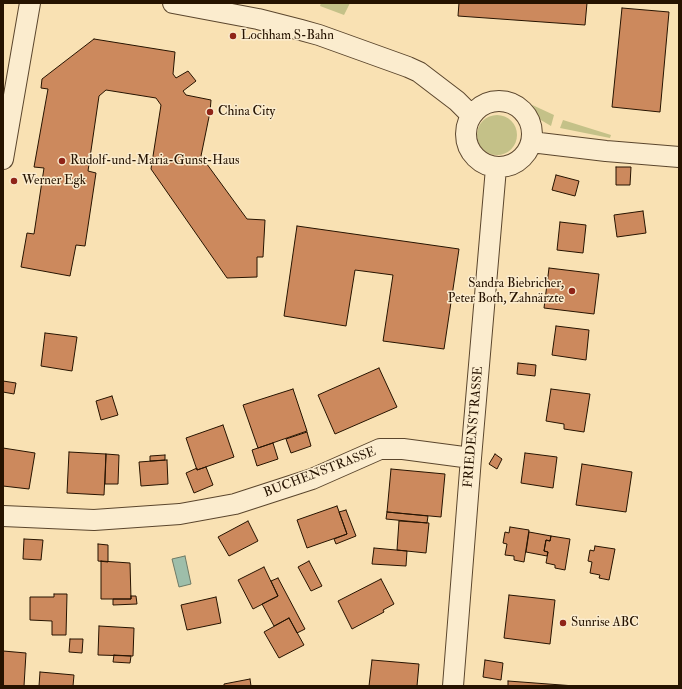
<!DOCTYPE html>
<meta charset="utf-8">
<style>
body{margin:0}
#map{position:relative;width:682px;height:689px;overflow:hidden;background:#f9e1b3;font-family:"IM FELL Double Pica",serif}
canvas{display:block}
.frame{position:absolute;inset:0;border:4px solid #261300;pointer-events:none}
</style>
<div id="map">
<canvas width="682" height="689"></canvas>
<div class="frame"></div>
</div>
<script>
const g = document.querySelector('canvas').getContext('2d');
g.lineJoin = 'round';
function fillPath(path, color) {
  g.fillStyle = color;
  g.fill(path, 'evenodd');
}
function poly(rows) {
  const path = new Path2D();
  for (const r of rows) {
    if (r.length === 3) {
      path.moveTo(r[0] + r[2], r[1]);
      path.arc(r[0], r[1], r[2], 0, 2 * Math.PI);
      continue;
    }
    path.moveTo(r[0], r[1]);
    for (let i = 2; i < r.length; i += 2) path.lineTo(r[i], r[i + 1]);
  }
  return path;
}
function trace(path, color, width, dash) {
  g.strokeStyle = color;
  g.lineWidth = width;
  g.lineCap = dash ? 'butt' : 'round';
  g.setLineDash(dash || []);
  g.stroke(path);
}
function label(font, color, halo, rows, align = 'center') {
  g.font = font + ' "IM FELL Double Pica",serif';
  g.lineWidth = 3;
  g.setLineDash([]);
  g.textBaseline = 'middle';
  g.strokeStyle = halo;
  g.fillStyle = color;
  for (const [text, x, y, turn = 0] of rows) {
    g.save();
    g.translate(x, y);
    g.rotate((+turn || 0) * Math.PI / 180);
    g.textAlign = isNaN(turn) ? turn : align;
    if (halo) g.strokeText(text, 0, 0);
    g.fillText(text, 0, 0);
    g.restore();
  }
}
const green = poly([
 [321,3,350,3,344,15,320,6],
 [528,103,554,115,551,126,534,116,527,104],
 [497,135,20],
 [563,120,611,135,610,138,560,128]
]);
const water = poly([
 [185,556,191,584,179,587,172,559,185,556]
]);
const building = poly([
 [459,3,587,3,585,25,458,16,459,3],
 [622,8,669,12,660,112,612,107,622,8],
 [94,39,175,52,173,74,176,78,188,71,196,81,183,91,186,95,211,100,210,112,201,156,247,219,265,220,263,257,257,257,257,277,227,278,151,169,161,105,156,98,106,90,99,96,88,171,96,173,85,246,76,245,70,276,21,267,27,233,34,234,44,168,34,167,48,89,41,88,42,79,94,39],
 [616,167,631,167,630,185,616,185,616,167],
 [556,175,579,181,575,196,552,190,556,175],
 [643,211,646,233,617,237,614,215,643,211],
 [560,222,586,225,583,253,557,250,560,222],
 [297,226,459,249,444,349,383,341,393,275,355,270,346,326,284,316,297,226],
 [549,268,599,274,594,314,544,308,549,268],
 [556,326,589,330,586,360,552,355,556,326],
 [45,333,77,337,72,371,41,366,45,333],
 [518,363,536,365,535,376,517,374,518,363],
 [379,368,397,407,335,434,318,395,379,368],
 [3,381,16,383,14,394,3,392,3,381],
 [293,389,307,431,258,448,243,405,293,389],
 [551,389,590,394,584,432,564,429,564,424,546,421,551,389],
 [112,396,118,415,101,420,96,401,112,396],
 [223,425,234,457,197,470,186,438,223,425],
 [307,432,311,446,291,453,286,439,307,432],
 [273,443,278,459,257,466,252,450,273,443],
 [3,448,35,453,29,489,3,486,3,448],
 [69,452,106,454,104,495,67,493,69,452],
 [525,453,557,457,553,488,521,483,525,453],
 [106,454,119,455,118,484,105,484,106,454],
 [495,454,502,459,497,469,489,464,495,454],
 [165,455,165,460,150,461,150,456,165,455],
 [167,460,168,484,141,486,139,462,167,460],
 [582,464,632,472,626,512,576,505,582,464],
 [206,467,213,485,194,493,186,473,197,468,197,470,206,467],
 [391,469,445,474,441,517,387,512,391,469],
 [337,506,347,534,307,548,297,520,337,506],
 [346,510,356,536,336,544,334,539,347,534,339,512,346,510],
 [387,512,428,516,427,523,386,519,387,512],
 [248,521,258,541,229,556,218,537,248,521],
 [399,521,429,523,426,553,397,550,399,521],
 [510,527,529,530,524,562,514,560,514,556,505,555,507,544,503,543,505,532,509,533,510,527],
 [529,532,551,536,550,541,546,540,544,551,548,552,547,556,526,552,529,532],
 [551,536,570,539,565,570,555,568,555,565,546,563,548,552,544,551,546,540,550,541,551,536],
 [24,539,43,540,41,560,23,559,24,539],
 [98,544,108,545,108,562,98,561,98,544],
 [595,546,615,549,609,580,599,578,600,575,590,573,592,562,588,561,590,550,594,551,595,546],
 [374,548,407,551,406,566,372,564,374,548],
 [101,561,130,563,131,599,101,599,101,561],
 [309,561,322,586,311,591,298,567,309,561],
 [264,567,278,596,253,609,238,580,264,567],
 [278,578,305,629,297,633,289,618,274,626,262,604,278,596,271,581,278,578],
 [381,579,394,604,383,610,384,612,352,629,338,601,381,579],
 [54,594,67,594,66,635,52,635,52,621,30,620,30,597,54,597,54,594],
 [509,595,555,600,550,644,504,638,509,595],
 [131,596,136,596,137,604,113,605,113,599,131,599,131,596],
 [216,597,221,623,187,630,181,605,216,597],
 [289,618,304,645,279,658,264,632,289,618],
 [99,626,134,628,133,656,98,655,99,626],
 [70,639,83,639,82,653,69,652,70,639],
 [3,651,26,653,24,686,3,686,3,651],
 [114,655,131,656,130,663,113,662,114,655],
 [372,660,419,664,417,686,369,686,372,660],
 [485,660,503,663,501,680,483,677,485,660],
 [40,672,74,675,73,686,39,686,40,672],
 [250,679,251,686,224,686,224,684,250,679],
 [508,681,575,686,508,686,508,681]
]);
const minor = poly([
 [173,3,258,19,301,30,319,35,408,67,419,72,457,101,471,115],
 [499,134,33],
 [531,142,606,151,679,157],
 [3,159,30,3],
 [3,516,94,520,180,514,235,504,312,479,380,449,403,449,471,458],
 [453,686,471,458,496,168]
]);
const markers = [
 [233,36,4,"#8f2418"],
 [210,112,4,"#8f2418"],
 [62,161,4,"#8f2418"],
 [14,181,4,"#8f2418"],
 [572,291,4,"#8f2418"],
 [563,623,4,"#8f2418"]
];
const poiNames = [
 ["Lochham S-Bahn",241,36],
 ["China City",218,112],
 ["Rudolf-und-Maria-Gunst-Haus",70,161],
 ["Werner Egk",22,181],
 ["Sandra Biebricher,",564,284,"right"],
 ["Peter Both, Zahnärzte",564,299,"right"],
 ["Sunrise ABC",571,623]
];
const streetNames = [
 ["FRIEDENSTRASSE",474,427,-85],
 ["BUCHENSTRASSE",320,473,-21]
];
fillPath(green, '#c4c188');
fillPath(water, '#9ebeaa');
trace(water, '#6e7a66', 1);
fillPath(building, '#cc895d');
trace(building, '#261300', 1);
trace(minor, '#5b462d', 22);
trace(minor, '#fbecce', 20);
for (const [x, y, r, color] of markers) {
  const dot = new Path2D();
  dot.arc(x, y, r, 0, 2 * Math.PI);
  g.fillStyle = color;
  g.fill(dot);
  trace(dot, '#fbecce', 1.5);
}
label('13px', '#261300', '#fbecce', poiNames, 'left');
label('13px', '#261300', '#fbecce', streetNames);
</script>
